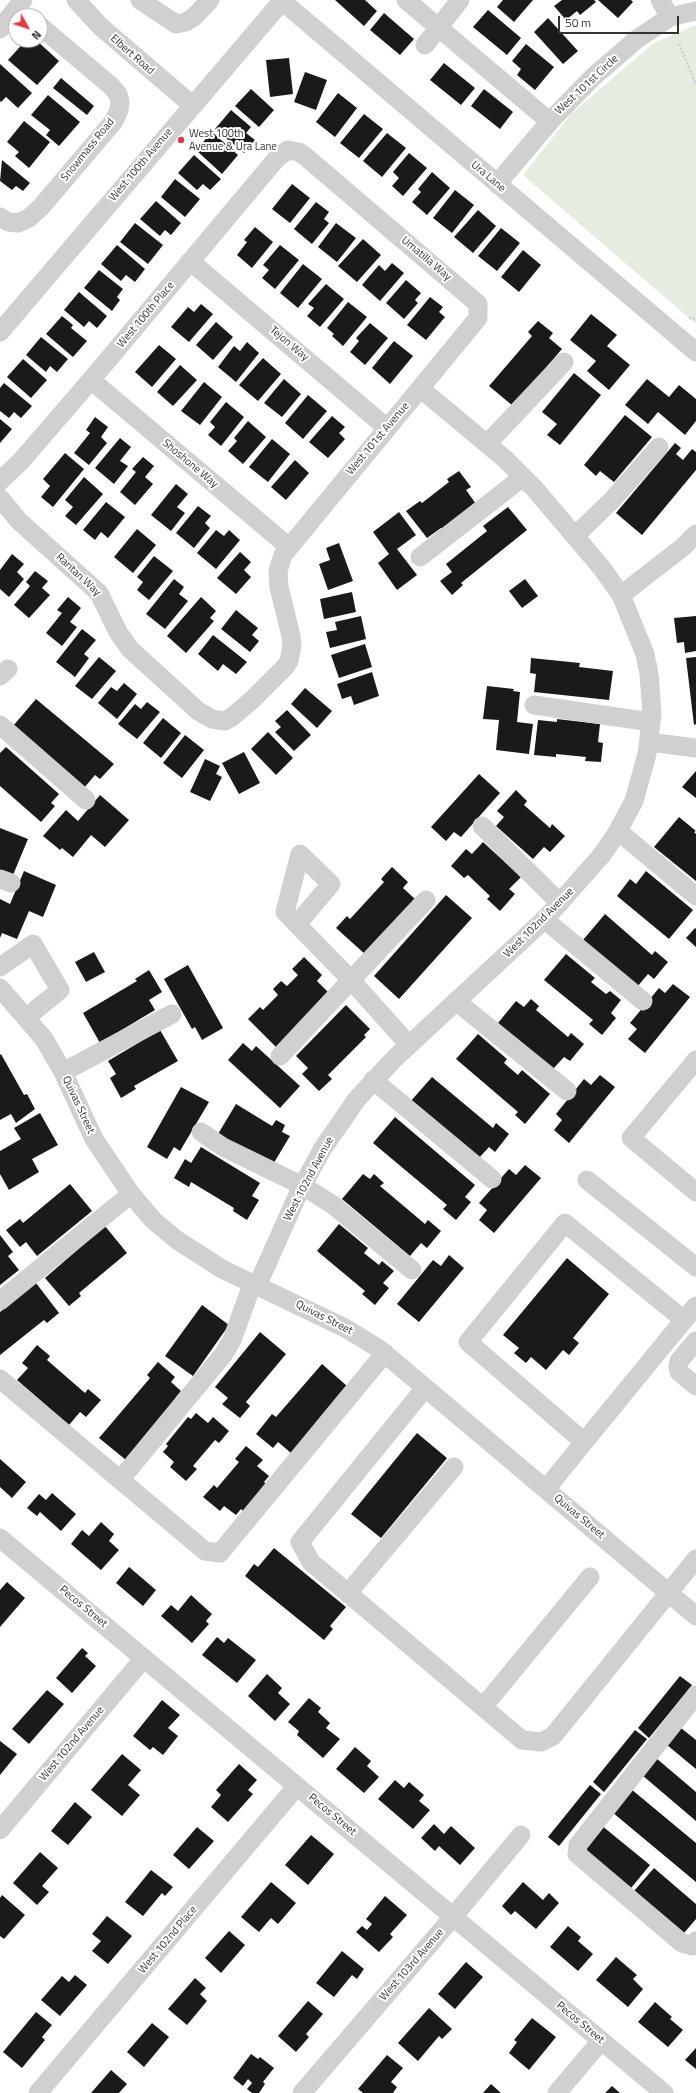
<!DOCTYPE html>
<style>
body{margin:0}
#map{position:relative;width:696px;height:2093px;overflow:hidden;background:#fff;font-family:"Titillium Web",sans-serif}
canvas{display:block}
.north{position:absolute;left:8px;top:8px;width:40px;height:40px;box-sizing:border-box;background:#fff;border:1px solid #adadad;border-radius:50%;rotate:130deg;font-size:11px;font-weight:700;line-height:16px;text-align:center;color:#333}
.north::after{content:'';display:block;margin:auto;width:14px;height:18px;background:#e63946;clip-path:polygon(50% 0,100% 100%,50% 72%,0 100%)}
.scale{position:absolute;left:558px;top:16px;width:121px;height:18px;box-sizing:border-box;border:2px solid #333;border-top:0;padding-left:5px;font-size:12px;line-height:14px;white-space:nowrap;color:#333;-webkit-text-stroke:3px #fff;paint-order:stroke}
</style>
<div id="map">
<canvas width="696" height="2093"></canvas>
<div class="north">N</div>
<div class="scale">50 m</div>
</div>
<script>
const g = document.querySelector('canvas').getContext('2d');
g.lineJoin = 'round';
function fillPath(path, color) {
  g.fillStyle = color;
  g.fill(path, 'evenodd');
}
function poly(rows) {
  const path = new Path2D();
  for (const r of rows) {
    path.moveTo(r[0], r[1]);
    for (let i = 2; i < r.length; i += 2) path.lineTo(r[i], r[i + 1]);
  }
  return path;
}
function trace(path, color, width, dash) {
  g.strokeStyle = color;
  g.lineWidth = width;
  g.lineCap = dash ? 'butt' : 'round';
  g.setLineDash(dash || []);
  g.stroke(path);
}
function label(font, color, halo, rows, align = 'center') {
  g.font = font + ' "Titillium Web",sans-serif';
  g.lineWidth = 4;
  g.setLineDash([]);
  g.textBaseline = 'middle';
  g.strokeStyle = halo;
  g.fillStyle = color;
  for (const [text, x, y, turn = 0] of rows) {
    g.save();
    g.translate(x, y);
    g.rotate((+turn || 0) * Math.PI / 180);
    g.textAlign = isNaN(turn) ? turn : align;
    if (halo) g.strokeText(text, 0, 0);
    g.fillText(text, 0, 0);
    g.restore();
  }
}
const green = poly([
 [693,26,696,26,696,324,523,175,572,113,654,43]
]);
const building = poly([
 [335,0,365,0,377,11,364,26],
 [503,0,533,0,514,22,497,7],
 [562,0,594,0,596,2,580,15,577,11,566,20,554,6],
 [598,0,631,0,633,2,618,18],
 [488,10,521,38,507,55,473,27],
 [384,13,414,39,400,55,370,30],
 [548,18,578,51,563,64,534,32],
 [26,40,36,40,59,61,37,85,8,60],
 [526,44,554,67,535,90,517,75,521,69,512,61],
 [289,58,293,94,270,97,266,60],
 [444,63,475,88,461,105,430,80],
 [0,64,32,93,18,108,6,97,1,102,0,101],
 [305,72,327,80,316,110,294,102],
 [61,78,94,106,87,115,53,88],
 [251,89,274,110,259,127,235,106],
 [484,89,513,112,500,129,471,106],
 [338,93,357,108,335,137,316,122],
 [48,95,80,122,59,146,46,135,50,130,31,115],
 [231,110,251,127,246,133,255,140,244,153,215,129],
 [364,114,383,129,359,158,340,143],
 [24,121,50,142,29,168,15,156,19,152,7,142],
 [212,132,238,155,222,174,196,150],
 [387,133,406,148,382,177,363,161],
 [409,153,427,168,403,196,392,186,399,178,393,172],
 [194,155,221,179,210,190,203,184,197,190,178,173],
 [2,160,30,183,23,191,16,186,12,190,0,181],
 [432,172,450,188,427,215,412,202,421,192,418,189],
 [175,179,200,199,185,217,161,197],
 [292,184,310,198,290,223,272,209],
 [455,190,474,205,452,233,433,218],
 [156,201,181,223,171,235,165,230,160,236,140,219],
 [316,202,329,212,324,219,329,223,312,244,294,229],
 [478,210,496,226,473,253,454,237],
 [135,223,163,245,148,264,120,242],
 [336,223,356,238,337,262,318,247],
 [255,227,273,242,252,268,237,255,247,242,244,240],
 [501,228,520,243,497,271,478,256],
 [363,239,381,255,357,282,338,266],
 [117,245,145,269,135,282,126,275,121,281,101,264],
 [280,245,299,260,275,289,262,278,269,270,263,265],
 [523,250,541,265,519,292,501,277],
 [392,263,404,273,380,301,362,285,379,265,385,271],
 [303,264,322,279,298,308,280,293],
 [99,270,123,289,117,297,120,300,112,311,84,288],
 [406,280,421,293,415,300,418,303,404,319,386,303],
 [326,284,344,299,320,327,307,316,314,308,308,304],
 [79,292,107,316,97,328,89,321,84,327,64,310],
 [430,297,443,307,439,312,445,317,426,340,407,325],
 [348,302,367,317,343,346,332,336,334,334,327,328],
 [201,304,213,314,189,342,171,327,188,307,194,312],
 [591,314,617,335,607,346,630,365,609,390,587,371,596,361,570,340],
 [62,316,73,325,71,328,87,341,73,357,46,334],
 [538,321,553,333,549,338,562,349,513,406,489,386,532,336,528,332],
 [216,322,233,337,213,360,196,345],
 [370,323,388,338,365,365,350,352,359,341,356,338],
 [41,337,68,359,57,372,50,366,46,372,26,355],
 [394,341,413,356,390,384,372,368],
 [247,342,259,353,236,382,218,367,234,346,240,351],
 [159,345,176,359,152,387,135,372],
 [263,358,281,374,258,401,239,385],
 [23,359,47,380,31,398,7,377],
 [180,365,197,380,173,406,157,392],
 [574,373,601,395,560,445,547,435,557,424,542,412],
 [284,379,301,394,282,417,264,403],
 [647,379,669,397,679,385,696,399,696,421,685,435,658,412,648,424,625,405],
 [204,382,222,397,200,425,181,411],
 [4,383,32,406,21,418,14,412,9,418,0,411,0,388],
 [308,395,327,411,303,439,285,423],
 [226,402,244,417,221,446,208,435,215,427,210,422],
 [625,415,652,437,614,482,600,471,596,476,584,465],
 [332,416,345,427,339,433,345,439,328,458,309,442],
 [95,417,108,427,101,437,107,443,89,465,74,453,90,433,86,430],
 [0,419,12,429,0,443],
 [248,421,266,437,243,464,228,451,237,441,234,438],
 [120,438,131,447,120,461,128,466,114,484,95,468],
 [272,439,290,454,268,482,249,467],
 [675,443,681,448,676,454,683,460,692,449,696,452,696,470,642,535,616,513],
 [65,453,84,469,53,507,41,497,50,486,43,479],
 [143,457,154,466,145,477,153,484,135,505,120,492,136,472,132,469],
 [295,460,309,473,286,500,271,487],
 [459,471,471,487,466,490,476,504,442,529,441,528,427,538,406,511,420,501,422,503,449,482,447,479],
 [84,477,103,494,76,525,65,516,73,507,65,500],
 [176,484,188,494,177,507,185,513,171,531,151,515],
 [106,502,125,517,108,538,101,532,95,540,83,530],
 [198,506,211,516,205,523,210,528,194,548,176,533],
 [508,507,527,530,461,583,463,585,452,595,440,581,452,572,446,564,487,531,483,526],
 [399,512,416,535,397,549,417,575,397,590,378,563,389,554,373,532],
 [137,529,156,545,133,573,114,557],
 [216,530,224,536,229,530,240,540,216,569,197,553],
 [339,543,353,581,328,590,319,564,330,560,326,548],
 [240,552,251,562,244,570,251,577,236,594,217,578],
 [12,554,24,564,17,572,24,579,9,597,0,589,0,570],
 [154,556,173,571,149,600,137,590,143,582,137,577],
 [35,571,48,581,42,588,50,595,29,618,14,605,30,586,26,582],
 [174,579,184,587,179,594,188,601,165,629,146,614],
 [525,579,538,596,522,608,509,591],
 [352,592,356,612,324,619,320,599],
 [68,597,81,608,70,622,77,627,62,646,46,633,62,613,57,610],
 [201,597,216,611,210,618,214,621,186,653,167,636],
 [236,610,258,628,252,635,259,641,250,652,221,629],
 [361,616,366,639,330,648,326,632,337,630,335,622],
 [696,616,696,651,685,653,684,642,677,643,674,618],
 [82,629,96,640,84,654,89,658,75,677,56,662],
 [213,635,247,662,236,674,223,664,218,671,198,654],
 [365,644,372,667,339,678,331,655],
 [99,657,116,671,92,699,75,686],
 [696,657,696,724,694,725,686,658],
 [531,658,580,663,579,667,613,671,609,700,534,692,536,674,530,673],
 [372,672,379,696,354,705,351,696,342,699,337,684],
 [124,683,137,694,117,719,98,703,111,687,117,691],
 [487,686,514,689,513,691,520,692,517,722,533,724,529,754,496,750,499,720,483,719],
 [305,688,332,711,317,728,291,704],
 [36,699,114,764,100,779,95,775,84,788,13,726],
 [147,702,160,712,137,739,118,724,135,704,141,709],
 [287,710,311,735,294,751,275,732,281,727,275,721],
 [163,718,181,733,161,758,143,743],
 [557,719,600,724,598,742,603,743,601,762,585,761,586,757,556,754,556,757,534,755,538,720,557,722],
 [268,732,293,758,276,775,251,749],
 [185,735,204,750,182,778,163,763],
 [6,747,59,794,51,803,55,806,41,822,0,786,0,753],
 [244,752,260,783,239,794,222,763],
 [205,759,220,766,216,774,222,777,210,801,190,792],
 [696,771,696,798,682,787],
 [479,774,500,793,461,837,454,832,446,841,431,827],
 [516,790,527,801,524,805,550,828,552,824,565,836,550,852,544,847,533,859,496,826,504,817,497,811],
 [100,795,129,820,105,847,91,835,73,857,62,848,60,850,43,836,66,810,78,821],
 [679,817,696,831,694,832,696,834,696,881,654,847],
 [0,828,28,839,13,875,0,870],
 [483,842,521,877,509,889,515,894,500,911,487,899,490,896,468,875,464,878,451,866,466,849,472,854],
 [392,867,408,882,403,888,415,899,366,955,336,928,347,916,350,919,384,882,381,879],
 [24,871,56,885,43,917,29,911,17,939,2,933,0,938,0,899,10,904],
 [646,871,693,910,669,939,617,896,630,879,636,884],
 [446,895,472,918,399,999,374,976],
 [605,914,652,955,655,951,668,962,654,979,648,974,637,987,583,940],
 [695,928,696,929,696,947,686,938],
 [94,952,105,972,86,982,75,962],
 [566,954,595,978,591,982,606,994,610,991,621,1000,611,1013,616,1018,602,1035,589,1024,593,1020,544,980],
 [304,957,322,975,317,981,329,993,276,1047,248,1019,260,1007,263,1010,278,995,273,989,281,981,287,986,298,975,292,969],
 [188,965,223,1028,202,1040,195,1027,192,1029,164,979],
 [149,970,162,992,149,1000,155,1010,100,1043,83,1013,137,981,135,979],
 [673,984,690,997,645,1053,628,1039,637,1029,630,1023,659,988,665,993],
 [531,999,539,1006,536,1010,568,1037,571,1033,584,1044,570,1061,564,1057,553,1069,498,1023,516,1001,524,1007],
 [346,1005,370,1029,364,1035,366,1037,328,1075,332,1079,319,1091,302,1074,308,1068,296,1056],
 [160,1030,178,1061,134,1086,136,1089,121,1098,110,1078,116,1074,108,1061],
 [478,1034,507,1059,504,1063,518,1075,522,1070,550,1094,525,1124,515,1115,518,1112,456,1059],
 [243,1043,252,1051,256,1046,300,1086,280,1108,228,1060],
 [1,1054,24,1095,27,1094,35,1109,16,1123,11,1114,0,1120,0,1055],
 [600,1075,615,1087,569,1143,554,1130,562,1120,556,1114,584,1079,591,1085],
 [432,1077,493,1128,496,1123,509,1134,495,1152,489,1147,478,1159,410,1102],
 [181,1087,209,1102,180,1151,174,1147,167,1159,147,1147],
 [236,1104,272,1126,276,1120,285,1125,282,1132,290,1136,272,1166,218,1134],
 [40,1113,58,1145,32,1159,39,1172,9,1190,0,1174,0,1151,21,1139,14,1128],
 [395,1117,475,1185,465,1197,471,1202,456,1220,443,1209,447,1205,373,1143],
 [201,1147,260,1183,252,1196,259,1200,247,1220,233,1211,234,1208,191,1182,189,1187,174,1178,185,1159,191,1163],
 [525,1165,541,1178,494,1233,479,1220,487,1210,479,1203,509,1169,516,1175],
 [363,1174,370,1179,374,1174,384,1183,380,1186,425,1224,428,1220,441,1231,427,1248,421,1243,410,1256,342,1199],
 [70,1184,92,1211,37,1256,26,1242,20,1247,6,1230,20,1219,23,1223],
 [339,1224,368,1248,364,1253,379,1265,382,1261,394,1271,383,1283,389,1288,375,1305,362,1294,365,1291,317,1251],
 [105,1226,127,1253,79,1293,81,1296,69,1306,45,1278],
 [0,1235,13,1252,8,1256,19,1270,0,1285],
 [449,1255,464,1268,419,1322,397,1304,433,1260,441,1266],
 [567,1258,609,1294,573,1338,579,1343,569,1355,563,1350,546,1370,531,1357,526,1363,514,1353,519,1348,503,1335],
 [36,1283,59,1313,47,1323,44,1320,0,1355,0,1312],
 [202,1305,229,1325,193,1376,165,1356],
 [260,1332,286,1354,246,1402,250,1406,240,1418,222,1404,228,1398,215,1387],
 [37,1345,50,1356,47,1360,85,1393,88,1389,101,1400,86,1417,80,1412,69,1425,17,1380,28,1368,22,1363],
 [158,1362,175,1377,171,1382,181,1391,176,1397,177,1399,126,1460,99,1438,150,1378,147,1375],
 [322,1364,347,1386,291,1453,278,1442,273,1448,256,1434,272,1414,276,1417],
 [196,1413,208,1423,213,1417,229,1431,219,1443,215,1440,193,1466,197,1469,186,1481,170,1467,174,1462,163,1452,168,1446,166,1444,188,1417,191,1419],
 [417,1433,447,1458,381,1538,351,1514],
 [246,1446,263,1460,257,1466,269,1476,264,1482,266,1484,243,1511,241,1509,236,1515,224,1506,220,1511,203,1497,214,1485,217,1488,239,1462,235,1459],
 [0,1459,26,1482,12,1498,0,1487],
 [52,1493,76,1514,61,1531,40,1512,37,1516,27,1508,39,1494,46,1500],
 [101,1522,114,1534,109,1541,119,1550,101,1570,71,1544,82,1530,89,1536],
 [274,1548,346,1607,330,1626,333,1629,324,1640,245,1576,254,1564,258,1567],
 [129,1567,156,1590,143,1606,116,1583],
 [7,1582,25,1598,0,1627,0,1590],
 [191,1595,212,1614,206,1621,209,1624,192,1643,161,1616,171,1605,178,1611],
 [217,1637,224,1643,228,1638,256,1660,237,1683,202,1655],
 [82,1648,88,1653,85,1656,96,1666,72,1693,56,1678],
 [267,1674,282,1688,278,1693,290,1704,275,1721,248,1696],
 [680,1676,692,1685,649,1738,638,1728],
 [47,1690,64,1704,29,1744,12,1729],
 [309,1698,321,1708,318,1712,330,1723,326,1728,340,1739,323,1758,297,1735,299,1731,288,1722],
 [162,1700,180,1715,168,1728,178,1736,163,1755,153,1747,150,1750,133,1736],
 [681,1728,696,1740,696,1769,667,1745],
 [635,1730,647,1739,604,1792,593,1782],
 [0,1741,17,1754,0,1775],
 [355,1747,371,1761,367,1766,379,1777,364,1793,336,1769],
 [122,1754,141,1770,128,1785,140,1795,122,1816,91,1790],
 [656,1758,696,1792,696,1821,642,1775],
 [239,1764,257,1780,248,1790,253,1794,228,1822,211,1807,221,1795,216,1790],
 [395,1780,404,1788,409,1782,424,1795,419,1801,430,1810,413,1829,378,1799],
 [590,1785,601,1794,559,1846,548,1837],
 [631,1789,696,1843,696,1882,612,1812],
 [75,1802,92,1817,68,1845,51,1831],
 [434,1824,444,1834,451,1826,475,1848,460,1865,439,1846,435,1851,421,1838],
 [601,1825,650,1865,631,1888,582,1848],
 [197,1827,214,1841,189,1869,173,1855],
 [311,1835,334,1854,308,1885,285,1865],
 [40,1852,58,1868,42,1886,49,1892,37,1905,13,1883],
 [654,1868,696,1904,696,1919,684,1933,634,1891],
 [151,1870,173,1887,165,1896,162,1893,143,1916,125,1902],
 [271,1882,296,1903,278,1924,271,1918,259,1932,241,1917],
 [523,1882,543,1900,549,1893,559,1903,536,1929,515,1911,511,1915,502,1906],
 [2,1895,25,1915,4,1939,0,1936,0,1898],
 [385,1896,407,1915,390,1934,393,1937,379,1952,356,1932,362,1926,367,1930,372,1924,366,1919],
 [107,1916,132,1936,108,1964,92,1951,101,1941,92,1934],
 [568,1926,581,1937,578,1941,593,1954,578,1971,550,1947],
 [229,1931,245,1945,221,1973,205,1958],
 [342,1951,364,1969,357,1979,352,1975,334,1997,316,1983],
 [616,1957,637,1975,633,1979,643,1989,628,2007,596,1980],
 [466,1962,483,1977,455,2009,438,1994],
 [75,1975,87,1985,60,2016,41,2000,62,1976,69,1982],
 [195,1978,206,1988,200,1994,207,2001,187,2025,168,2009],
 [308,2001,323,2014,306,2034,309,2037,296,2052,278,2036],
 [655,2002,672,2017,670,2019,683,2030,668,2047,638,2022],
 [429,2008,452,2029,442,2039,439,2036,418,2061,398,2043],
 [36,2012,52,2025,42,2037,45,2040,22,2068,3,2052],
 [532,2018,556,2037,529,2070,509,2053,517,2042,514,2040],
 [152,2023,169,2037,144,2067,127,2052],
 [696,2048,696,2069,685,2060],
 [251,2054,258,2059,260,2057,274,2068,263,2082,265,2084,259,2093,252,2093,247,2089,252,2083,248,2079,243,2086,233,2078],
 [387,2055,403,2068,391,2082,397,2087,393,2093,363,2093,358,2089],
 [111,2070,127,2084,119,2093,91,2093],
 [491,2084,501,2093,483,2093],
 [612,2086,620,2093,605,2093]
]);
const path = poly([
 [679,44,696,84],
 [689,318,696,319]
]);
const minor = poly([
 [76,0,101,27,192,105],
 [140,0,176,24,186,22,194,17,210,0],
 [406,0,549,121],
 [660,0,670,17],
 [282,1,696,352],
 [0,29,23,0],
 [425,45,460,0],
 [497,184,552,119,593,77,637,39,670,17,696,11],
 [0,217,8,222,18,223,29,218,41,207,114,121,119,110,120,102,118,94,111,86,40,26],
 [190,261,387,428],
 [0,332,283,0],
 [91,380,289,547],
 [487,444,564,362],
 [0,481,21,461,91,380,277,158,288,150,299,152,306,157,478,304,478,318,283,555,278,571,279,587,291,636,292,646,289,661,285,667,253,699,232,717,225,721,212,719,198,711,130,649,118,632,99,593,19,521,0,498],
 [575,536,613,499,659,447],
 [420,557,523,477],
 [621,595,683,547,696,534],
 [0,676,8,669],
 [534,705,651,722],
 [0,725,86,800],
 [649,742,696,748],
 [482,826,560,903],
 [618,831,696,896],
 [0,879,11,883],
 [544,919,643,1001],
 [297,924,331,884,300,854,285,912,351,980,409,1045],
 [0,967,33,944,60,990,27,1017],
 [0,988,44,1039,63,1072,94,1139,131,1194,154,1221,177,1240,222,1269,345,1328,378,1348,696,1616],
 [456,1001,567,1091],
 [280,1056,426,900],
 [696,1060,631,1138,696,1192],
 [63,1072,172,1014],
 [373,1080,492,1179],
 [201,1132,223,1147,303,1186,333,1205,412,1270],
 [587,1180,696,1267],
 [258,1284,299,1192,323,1148,357,1099,394,1059,546,918,601,856,615,836,634,801,647,754,652,714,649,674,645,654,621,595,601,567,534,488,505,459,421,389],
 [0,1301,131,1194],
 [696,1341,679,1361,678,1367,679,1372,696,1386],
 [0,1379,205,1551,220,1553,385,1353],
 [425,1388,300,1542,311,1562,522,1740,541,1742,553,1736,696,1559],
 [584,1442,684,1320],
 [120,1480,223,1355,232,1340,253,1282],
 [546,1489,584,1442,468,1342,565,1223,684,1320,696,1306],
 [0,1538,664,2093],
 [348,1593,454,1467],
 [696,1695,578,1845,577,1854,682,1943,692,1946,696,1941],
 [483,1707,590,1577],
 [0,1830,144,1658],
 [38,2093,297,1786],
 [302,2093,453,1917,521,1835],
 [557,2093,601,2041]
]);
const markers = [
 [181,140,4,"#e63946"]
];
const streetNames = [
 ["Elbert Road",132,55,41],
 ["West 101st Circle",587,85,-43],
 ["Snowmass Road",88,150,-51],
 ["West 100th Avenue",141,165,-50],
 ["Ura Lane",488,177,40],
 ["Umatilla Way",426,259,40],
 ["West 100th Place",146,315,-50],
 ["Tejon Way",289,344,40],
 ["West 101st Avenue",378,439,-50],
 ["Shoshone Way",190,464,40],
 ["Raritan Way",78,575,43],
 ["West 102nd Avenue",539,923,-45],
 ["Quivas Street",78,1105,65],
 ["West 102nd Avenue",309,1179,-62],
 ["Quivas Street",324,1318,27],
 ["Quivas Street",579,1517,40],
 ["Pecos Street",83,1607,40],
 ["West 102nd Avenue",72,1744,-50],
 ["Pecos Street",332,1815,40],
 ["West 102nd Place",168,1940,-50],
 ["West 103rd Avenue",412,1965,-49],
 ["Pecos Street",580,2023,40]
];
const poiNames = [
 ["West 100th",189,134],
 ["Avenue & Ura Lane",189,147]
];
fillPath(green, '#e6ecdf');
fillPath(building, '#1a1a1a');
trace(path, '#cdcdcd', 2.5, [2, 2]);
trace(minor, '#d0d0d0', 19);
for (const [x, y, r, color] of markers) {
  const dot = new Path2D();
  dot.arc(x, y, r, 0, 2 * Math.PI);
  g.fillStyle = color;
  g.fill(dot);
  trace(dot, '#fff', 1.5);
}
label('11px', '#333', '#fff', streetNames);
label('11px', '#333', '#fff', poiNames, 'left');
</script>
